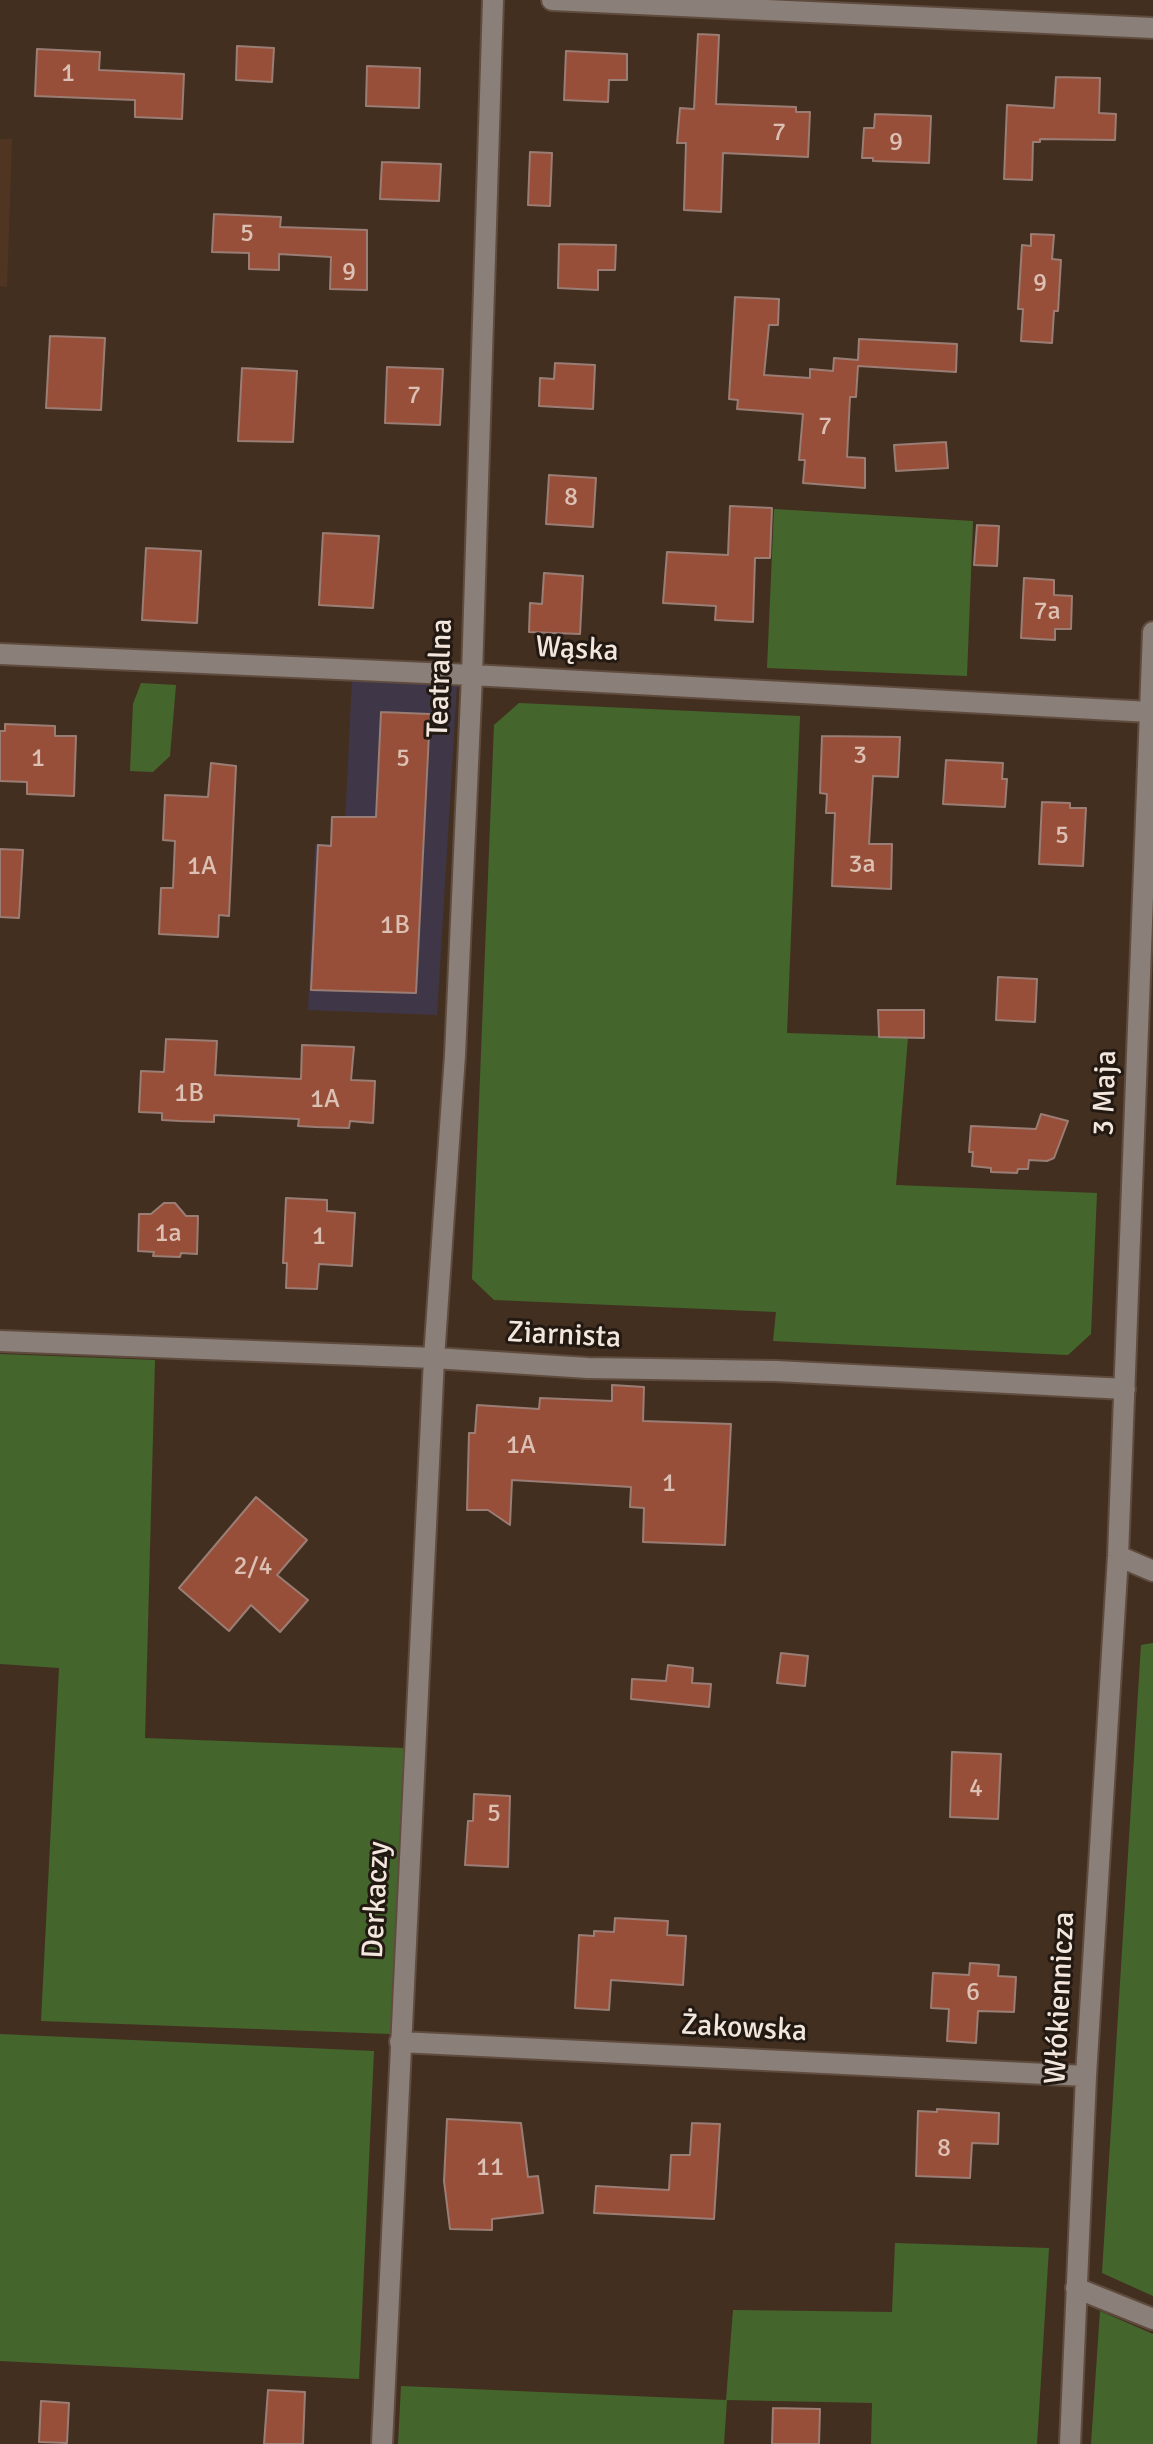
<!DOCTYPE html>
<meta charset="utf-8">
<style>
body{margin:0}
canvas{display:block;background:#432f20}
</style>
<canvas width="1153" height="2444"></canvas>
<script>
const g = document.querySelector('canvas').getContext('2d');
g.lineJoin = 'round';
function fillPath(path, color) {
  g.fillStyle = color;
  g.fill(path, 'evenodd');
}
function poly(rows) {
  const path = new Path2D();
  for (const r of rows) {
    path.moveTo(r[0], r[1]);
    for (let i = 2; i < r.length; i += 2) path.lineTo(r[i], r[i + 1]);
  }
  return path;
}
function trace(path, color, width, dash) {
  g.strokeStyle = color;
  g.lineWidth = width;
  g.lineCap = dash ? 'butt' : 'round';
  g.setLineDash(dash || []);
  g.stroke(path);
}
function label(font, color, halo, rows, align = 'center') {
  g.font = font + ' Signika,sans-serif';
  g.lineWidth = 6;
  g.setLineDash([]);
  g.textBaseline = 'middle';
  g.strokeStyle = halo;
  g.fillStyle = color;
  for (const [text, x, y, turn = 0] of rows) {
    g.save();
    g.translate(x, y);
    g.rotate((+turn || 0) * Math.PI / 180);
    g.textAlign = isNaN(turn) ? turn : align;
    if (halo) g.strokeText(text, 0, 0);
    g.fillText(text, 0, 0);
    g.restore();
  }
}
const built = poly([
 [0,139,12,139,7,287,0,286]
]);
const industrial = poly([
 [352,680,457,685,437,1015,308,1010,315,844,344,844]
]);
const green = poly([
 [774,509,973,521,967,676,767,668],
 [141,683,176,685,170,756,153,772,130,771,133,704],
 [519,703,800,716,787,1033,908,1037,896,1185,1097,1193,1091,1334,1068,1355,773,1341,776,1312,494,1300,472,1279,494,725],
 [0,1354,155,1360,145,1738,404,1748,391,2034,41,2021,59,1668,0,1664],
 [1153,1643,1153,2296,1102,2273,1141,1645],
 [0,2034,374,2051,359,2379,0,2361],
 [895,2243,1049,2248,1037,2444,871,2444,872,2403,727,2400,724,2444,398,2444,401,2386,726,2400,733,2310,892,2312],
 [1100,2311,1153,2334,1153,2444,1091,2444]
]);
const building = poly([
 [698,34,719,35,716,104,796,107,796,112,810,112,808,157,723,153,721,212,684,210,686,143,677,143,680,108,694,109,698,34],
 [237,46,274,48,272,82,236,80,237,46],
 [37,49,100,52,99,70,184,74,182,119,135,117,135,100,35,96,37,49],
 [566,51,627,54,627,80,609,80,608,102,564,100,566,51],
 [367,66,420,68,419,108,366,106,367,66],
 [1056,77,1100,78,1099,113,1116,114,1115,140,1040,139,1040,142,1033,142,1032,180,1004,179,1007,105,1054,108,1056,77],
 [875,114,931,116,929,163,873,161,873,158,862,158,864,128,874,128,875,114],
 [530,152,552,153,550,206,528,205,530,152],
 [382,162,441,164,439,201,380,199,382,162],
 [214,214,281,217,280,227,367,230,367,290,330,289,331,257,279,254,279,270,249,269,249,253,212,252,214,214],
 [1031,234,1054,235,1052,259,1061,260,1058,311,1054,311,1052,343,1021,341,1023,309,1018,309,1022,245,1031,246,1031,234],
 [559,244,616,245,615,270,598,270,598,290,558,288,559,244],
 [735,297,779,299,778,325,769,325,764,375,810,378,810,369,833,371,834,358,858,360,859,339,957,344,956,372,858,366,856,397,850,397,847,457,865,458,865,488,803,483,805,460,799,460,803,414,737,409,738,400,729,399,735,297],
 [50,336,105,338,101,410,46,408,50,336],
 [555,363,595,365,593,409,539,406,540,378,554,379,555,363],
 [387,367,443,369,440,425,385,423,387,367],
 [242,368,297,371,293,442,238,441,242,368],
 [946,442,948,468,896,471,894,445,946,442],
 [549,475,596,478,593,527,546,524,549,475],
 [730,506,772,508,770,558,755,558,753,622,715,620,716,606,663,603,667,552,728,555,730,506],
 [977,525,999,526,997,566,974,565,977,525],
 [323,533,379,536,373,608,319,605,323,533],
 [146,548,201,551,197,623,142,620,146,548],
 [544,573,583,576,580,634,529,632,530,603,542,604,544,573],
 [1024,578,1054,580,1054,595,1072,596,1071,629,1055,629,1055,640,1021,638,1024,578],
 [381,712,430,714,416,993,311,990,318,845,331,846,332,817,376,817,381,712],
 [5,724,55,726,55,736,76,736,74,796,27,794,27,782,0,781,0,731,5,731,5,724],
 [822,736,900,737,898,777,873,776,869,844,892,844,891,889,832,886,835,813,826,813,827,794,820,793,822,736],
 [946,760,1003,763,1002,779,1007,779,1005,807,943,804,946,760],
 [211,763,236,766,229,916,219,915,218,937,159,934,161,888,173,888,175,841,163,840,165,795,208,797,211,763],
 [1042,802,1070,803,1070,808,1086,808,1083,866,1039,864,1042,802],
 [0,849,23,850,19,918,0,917,0,849],
 [998,977,1037,979,1035,1022,996,1020,998,977],
 [878,1010,924,1010,924,1038,879,1037,878,1010],
 [166,1039,217,1041,215,1075,301,1079,302,1045,354,1047,351,1080,375,1081,373,1123,350,1121,349,1128,316,1127,298,1126,299,1119,214,1115,214,1122,180,1121,162,1120,162,1113,139,1112,141,1071,164,1072,166,1039],
 [1041,1114,1068,1121,1054,1158,1047,1161,1029,1160,1028,1169,1018,1169,1017,1173,991,1172,991,1168,972,1166,973,1152,969,1152,971,1126,1036,1129,1041,1114],
 [286,1198,327,1200,327,1211,355,1213,352,1266,319,1264,317,1289,286,1288,287,1263,283,1263,286,1198],
 [164,1203,175,1203,186,1216,198,1216,197,1254,181,1253,180,1257,153,1256,154,1252,138,1251,139,1214,151,1214,164,1203],
 [612,1385,644,1387,643,1421,731,1424,725,1545,643,1542,644,1508,630,1507,631,1487,512,1480,510,1525,488,1510,467,1510,469,1433,475,1433,477,1405,539,1409,540,1398,612,1401,612,1385],
 [256,1497,307,1540,277,1575,308,1600,280,1632,251,1605,229,1631,179,1588,256,1497],
 [781,1653,808,1656,805,1686,777,1683,781,1653],
 [668,1665,693,1668,692,1683,711,1684,709,1707,631,1699,632,1679,666,1681,668,1665],
 [952,1752,1001,1754,998,1819,950,1817,952,1752],
 [474,1794,510,1796,508,1867,465,1865,468,1821,473,1821,474,1794],
 [615,1918,668,1921,667,1935,686,1936,683,1985,611,1980,609,2010,575,2008,579,1935,594,1936,594,1931,614,1932,615,1918],
 [970,1963,999,1965,998,1976,1016,1977,1014,2012,978,2011,976,2043,947,2041,949,2009,931,2008,933,1973,969,1975,970,1963],
 [937,2109,999,2113,998,2144,972,2143,970,2178,916,2176,918,2111,937,2112,937,2109],
 [447,2119,521,2123,528,2177,538,2176,543,2213,492,2219,492,2230,450,2229,444,2181,447,2119],
 [692,2123,720,2124,714,2219,594,2213,596,2186,669,2190,671,2155,690,2155,692,2123],
 [268,2390,305,2392,303,2444,264,2444,268,2390],
 [41,2401,69,2403,67,2443,39,2442,41,2401],
 [773,2408,820,2409,819,2444,772,2444,773,2408]
]);
const minor = poly([
 [552,0,1153,28],
 [0,654,472,675,1150,712],
 [0,1341,434,1358,588,1368,776,1371,1125,1389],
 [1118,1556,1153,1571],
 [400,2042,1086,2076],
 [1076,2288,1153,2319],
 [382,2444,434,1358,455,1055,472,675,493,0],
 [1070,2444,1086,2076,1118,1556,1153,632]
]);
const numberNames = [
 ["1",68,74],
 ["7",779,133],
 ["9",896,143],
 ["5",247,234],
 ["9",349,273],
 ["9",1040,284],
 ["7",414,396],
 ["7",825,427],
 ["8",571,498],
 ["7a",1047,612],
 ["3",860,756],
 ["1",38,759],
 ["5",403,759],
 ["5",1062,836],
 ["3a",862,865],
 ["1A",202,867],
 ["1B",395,926],
 ["1B",189,1094],
 ["1A",325,1100],
 ["1a",168,1234],
 ["1",319,1237],
 ["1A",521,1446],
 ["1",669,1484],
 ["2/4",253,1567],
 ["4",976,1789],
 ["5",494,1814],
 ["6",973,1993],
 ["8",944,2149],
 ["11",490,2168]
];
const streetNames = [
 ["Wąska",577,650,3],
 ["Teatralna",441,678,-88],
 ["3 Maja",1106,1093,-88],
 ["Ziarnista",564,1336,3],
 ["Derkaczy",377,1900,-87],
 ["Włókiennicza",1061,1998,-87],
 ["Żakowska",744,2029,3]
];
fillPath(built, '#503622');
fillPath(industrial, '#3f3748');
fillPath(green, '#44662c');
fillPath(building, '#974f39');
trace(building, '#9a7d74', 2);
trace(minor, '#5f4c3e', 24);
trace(minor, '#8b7f79', 20);
label('26px', '#dcc0b3', null, numberNames);
label('30px', '#f3e6dc', '#221913', streetNames);
</script>
